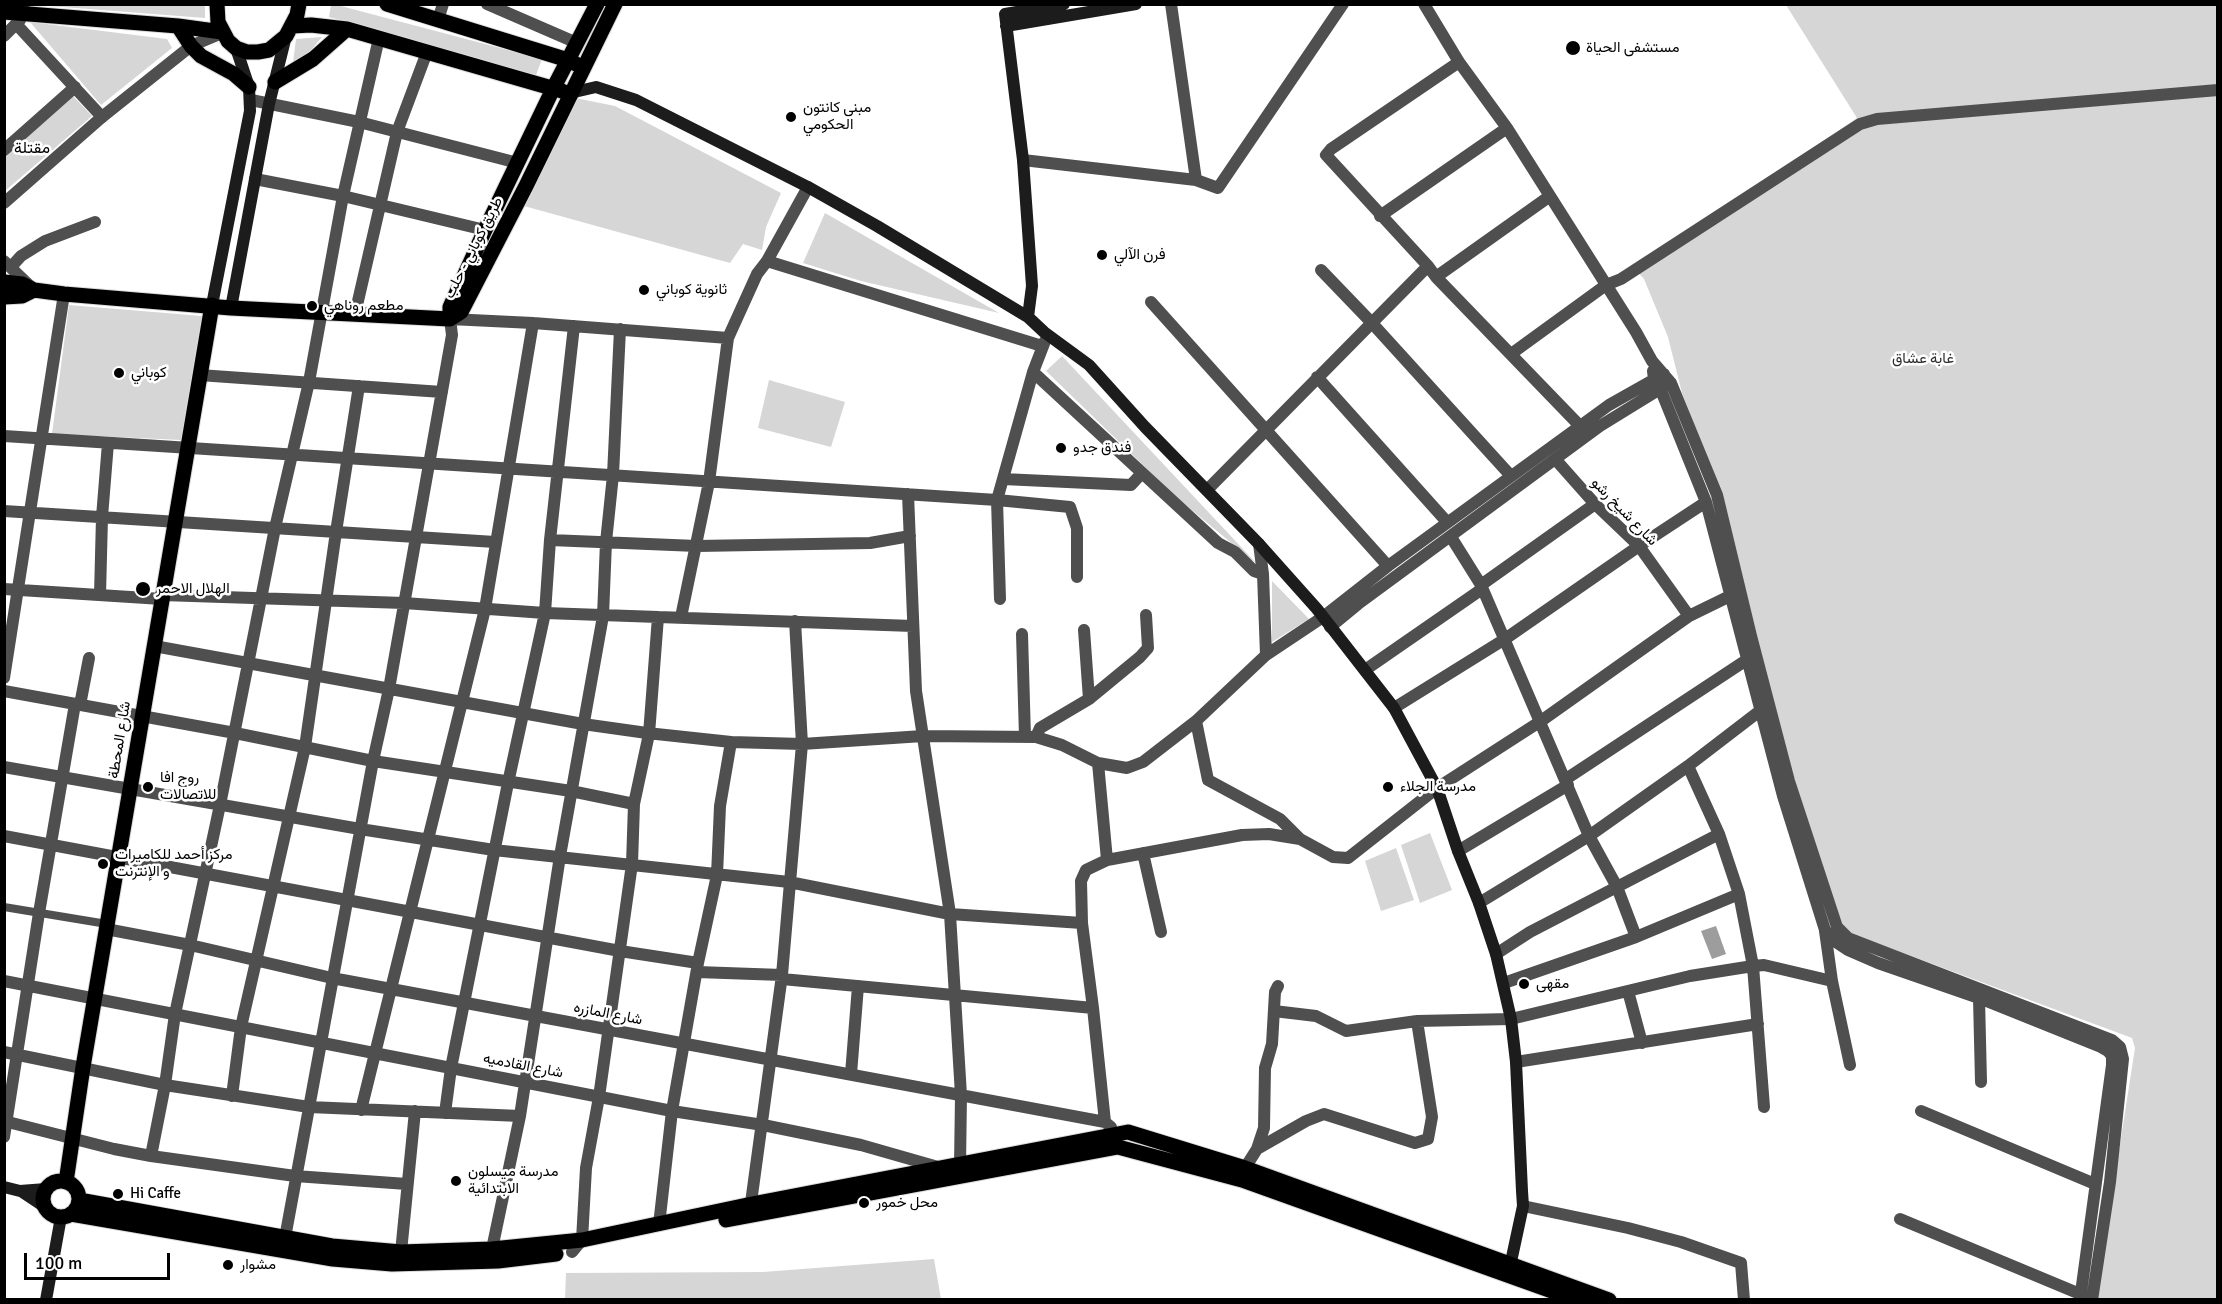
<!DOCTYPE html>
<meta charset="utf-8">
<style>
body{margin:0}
#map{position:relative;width:2222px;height:1304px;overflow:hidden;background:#fff;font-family:Signika,sans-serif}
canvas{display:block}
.frame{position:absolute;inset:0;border:6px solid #000;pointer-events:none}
.scale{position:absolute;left:24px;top:1253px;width:146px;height:27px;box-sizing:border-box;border:3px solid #000;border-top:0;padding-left:8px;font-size:18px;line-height:21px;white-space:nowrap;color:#000;-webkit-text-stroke:4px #fff;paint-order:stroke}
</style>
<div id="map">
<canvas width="2222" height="1304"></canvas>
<div class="frame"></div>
<div class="scale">100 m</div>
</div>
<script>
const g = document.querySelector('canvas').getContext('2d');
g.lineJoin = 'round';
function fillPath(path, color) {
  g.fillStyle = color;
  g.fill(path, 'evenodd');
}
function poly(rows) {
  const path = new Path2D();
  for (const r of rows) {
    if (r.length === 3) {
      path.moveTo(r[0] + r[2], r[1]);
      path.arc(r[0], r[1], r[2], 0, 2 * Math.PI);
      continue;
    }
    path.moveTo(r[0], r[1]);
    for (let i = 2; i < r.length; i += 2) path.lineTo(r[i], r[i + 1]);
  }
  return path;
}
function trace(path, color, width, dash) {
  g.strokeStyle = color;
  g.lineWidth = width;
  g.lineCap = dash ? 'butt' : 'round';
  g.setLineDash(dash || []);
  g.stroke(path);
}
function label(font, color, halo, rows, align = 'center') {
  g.font = font + ' Signika,Vazirmatn,sans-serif';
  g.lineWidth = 5;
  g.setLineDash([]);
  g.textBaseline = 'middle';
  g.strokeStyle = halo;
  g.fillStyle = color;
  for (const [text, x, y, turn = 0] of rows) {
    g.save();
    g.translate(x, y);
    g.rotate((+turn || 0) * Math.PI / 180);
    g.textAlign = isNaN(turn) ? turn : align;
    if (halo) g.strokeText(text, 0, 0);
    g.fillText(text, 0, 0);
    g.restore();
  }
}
const green = poly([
 [37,5,205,5,205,18],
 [331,5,337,5,542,59,536,75,329,17],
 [1786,5,2217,5,2217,1299,2096,1299,2135,1048,2132,1038,1841,930,1794,793,1720,493,1682,393,1668,337,1644,279,1634,268,1857,118],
 [30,22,167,39,172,48,101,105],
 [322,37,310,51,293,63,296,39],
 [73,96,92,116,5,191,4,157],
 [575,98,615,106,781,193,766,227,762,250,743,244,730,263,524,206],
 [825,213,999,313,861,281,803,263],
 [69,305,202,316,181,440,52,434],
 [1062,356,1258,565,1176,497,1046,371],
 [769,380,845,402,831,447,758,428],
 [1272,581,1309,619,1272,642],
 [1430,833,1452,890,1420,903,1401,845],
 [1396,848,1414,900,1381,911,1365,861],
 [934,1259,941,1299,565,1299,566,1273,763,1272]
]);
const water = poly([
 [1716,926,1726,954,1712,959,1701,931]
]);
const pedestrian = poly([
 [4,907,107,924]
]);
const minor = poly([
 [487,4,577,43],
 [1424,4,1459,62,1507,128,1636,332,1652,361,1671,383,1717,495,1751,636,1789,781,1837,927,1848,938,2112,1040,2120,1047,2123,1059,2110,1182,2092,1300],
 [438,20,443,4],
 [17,25,102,117],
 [4,36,20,20,24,4],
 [251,100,359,122,518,163],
 [4,150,75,87],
 [1023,160,1196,180,1171,4],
 [255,179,343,196,485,230],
 [1196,180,1218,188,1343,4],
 [1380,216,1507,128],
 [4,261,31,287],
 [767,261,808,187],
 [1428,266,1326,155,1331,149,1459,62],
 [11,267,21,256,45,241,95,222],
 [1321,270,1371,322,1511,476],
 [1436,277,1580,426],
 [1151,302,1388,566],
 [355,314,397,132,427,52],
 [1511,354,1606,285,1621,279,1860,124,1877,119,2218,90],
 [1653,371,1654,379,1660,388,1706,502,1783,796,1825,930,1833,940,1848,950,1878,963,1979,998,2101,1047,2108,1051,2112,1056,2112,1065,2080,1300],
 [1033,372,1218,543,1235,552,1254,571,1263,574],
 [199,375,442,392],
 [1317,377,1447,522],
 [4,436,997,500,1070,507,1077,528,1077,577],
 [1556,460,1595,504,1639,546,1689,616],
 [1003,479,1131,485,1141,474],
 [1207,490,1428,266,1436,277,1550,196],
 [908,494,916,691,950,914,961,1095,960,1166],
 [4,511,495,542],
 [1451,537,1481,585,1589,836,1617,887,1636,937,1739,894],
 [550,540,697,546,870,543,910,536],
 [1259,544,1263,574,1266,655],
 [1481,585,1595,504],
 [4,589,162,599],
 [100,595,102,517,108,443],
 [162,595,404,603,545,613,913,626],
 [1000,599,997,500,1033,372,1045,341],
 [681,617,709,482,728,338,757,274,767,261,1042,346],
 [1330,627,1358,604,1600,426,1665,386],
 [1084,630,1089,699],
 [1022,634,1025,737],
 [154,646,583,724,647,733,731,742,802,744,923,736,1036,737,1062,745,1098,763,1127,768,1143,762,1196,721,1266,655,1323,617,1388,566,1609,405,1664,374],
 [1365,670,1482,589],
 [4,678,64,294],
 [4,691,235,733,373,761,571,791,634,804],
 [80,705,89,658],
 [1394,708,1505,639,1639,546,1706,502],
 [1196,721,1208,780,1280,819,1300,839],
 [1036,737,1040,728,1089,699,1140,657,1148,648,1146,615],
 [1098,763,1107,860,1086,870,1081,881,1082,923,1093,1008,1105,1122,1111,1127],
 [1688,766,1719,834,1739,894,1753,966,1764,1107],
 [4,767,360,829,494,850,789,882,950,914,1082,923],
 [1566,779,1748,659],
 [4,836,620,951,698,963],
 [1458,851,1568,785],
 [1143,853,1161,932],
 [1107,860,1242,835,1269,834,1300,839,1333,857,1348,858,1437,788,1541,721,1689,616,1730,596],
 [1479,903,1589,836,1688,766,1761,710],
 [106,929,190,945,332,978,1105,1122],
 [1496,954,1530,932,1719,834],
 [697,972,782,975],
 [782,979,1093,1008],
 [4,981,672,1111,763,1125,861,1145,938,1167],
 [1832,981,1850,1065],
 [1504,983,1636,937],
 [1628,991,1642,1043],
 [1979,998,1981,1082],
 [1274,1011,1316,1016,1346,1031,1417,1021,1511,1019,1690,976,1753,966,1764,965,1832,981,1825,931],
 [4,1052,165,1085,309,1107,520,1116],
 [1516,1062,1758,1024],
 [851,1074,858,986],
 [232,1096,241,1027,305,747,336,532,359,386],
 [361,1110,485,609,533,323],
 [1921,1111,2095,1184],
 [445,1113,451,1068,508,783,545,613,550,540,574,326],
 [4,1121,114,1149,151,1156,295,1176,407,1184],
 [4,1137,39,913,75,704],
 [1257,1149,1306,1121,1324,1114,1415,1143,1428,1139,1432,1117,1417,1021],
 [151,1156,165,1085,175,1014,220,805,275,528,309,382,343,196,379,38],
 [1243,1176,1245,1168,1257,1149,1264,1128,1265,1068,1272,1044,1275,992,1278,986],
 [1523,1206,1628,1228,1681,1242,1741,1263,1744,1300],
 [750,1210,782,975,802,744,795,621],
 [1900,1219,2080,1294],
 [659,1225,672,1111,698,963,717,875,720,806,731,742],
 [285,1238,373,761,389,689,452,335,450,319,533,323,728,338],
 [492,1249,520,1116,560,856,603,616,606,542,613,475,620,329],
 [401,1252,415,1111],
 [572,1252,582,1240,586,1168,599,1097,632,864,634,804,649,734,658,617]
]);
const tertiary = poly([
 [4,203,102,117,191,46,222,33]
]);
const secondary = poly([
 [1006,26,1136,4],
 [570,93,596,87,636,100,808,187,877,226,1028,317,1044,332,1089,365,1145,427,1259,544,1317,609,1394,708,1437,788,1458,851,1479,903,1496,954,1511,1019,1516,1062,1522,1191,1523,1206,1509,1271],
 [212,305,250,111,249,87,236,48],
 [231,308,269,104,286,36],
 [1028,317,1032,286,1023,160,1005,14,1064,4],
 [4,1187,20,1191,46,1189],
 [21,1191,45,1207],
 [46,1300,61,1217]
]);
const primary = poly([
 [217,4,218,22,228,41,236,48,247,52,258,52,269,50,286,36,297,15,299,4],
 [387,4,568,60,576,64],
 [4,12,178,26,222,32],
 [178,26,191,46,201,56,234,74,249,87],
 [292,26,311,25,347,29,562,91],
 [275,82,313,59,347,29],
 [4,282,22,284,34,290,64,294,231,308,450,319],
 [4,297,22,296,34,290],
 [450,319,461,312,526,186,615,4],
 [450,319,450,307,485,230,553,89,597,4],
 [61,1199,18],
 [66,1182,83,1067,212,305],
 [79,1200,332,1246,401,1252,492,1249,582,1240,752,1204,1128,1132,1245,1168,1609,1300],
 [71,1214,333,1259,392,1264,498,1261,556,1254],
 [726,1220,1118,1147,1242,1180,1577,1300]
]);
const markers = [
 [1573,48,8,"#000"],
 [791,117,6,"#000"],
 [1102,255,6,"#000"],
 [644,290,6,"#000"],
 [312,306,6,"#000"],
 [119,373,6,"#000"],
 [1061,448,6,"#000"],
 [143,589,8,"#000"],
 [148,787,6,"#000"],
 [1388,787,6,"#000"],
 [103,864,6,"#000"],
 [1524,984,6,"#000"],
 [456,1181,6,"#000"],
 [118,1194,6,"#000"],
 [864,1203,6,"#000"],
 [228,1265,6,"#000"]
];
const poiNames = [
 ["مستشفى الحياة",1586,48],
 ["مبنى كانتون",803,108],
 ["الحكومي",803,125],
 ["فرن الآلي",1114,255],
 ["ثانوية كوباني",656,290],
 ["مطعم روناهي",324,306],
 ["كوباني",131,373],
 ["فندق جدو",1073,448],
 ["الهلال الاحمر",156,589],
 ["روج افا",160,778],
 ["للاتصالات",160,795],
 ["مدرسة الجلاء",1400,787],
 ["مركز أحمد للكاميرات",115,855],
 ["و الإنترنت",115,872],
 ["مقهى",1536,984],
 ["مدرسة ميسلون",468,1172],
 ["الابتدائية",468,1189],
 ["Hi Caffe",130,1194],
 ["محل خمور",876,1203],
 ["مشوار",240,1265]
];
const streetNames = [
 ["طريق كوباني - حلب",474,248,-63],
 ["شارع شيخ رشو",1624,512,46],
 ["شارع المحطة",120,740,-81],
 ["شارع المازره",608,1014,11],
 ["شارع القادميه",523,1066,11]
];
const parkNames = [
 ["غابة عشاق",1923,359]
];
const neighbourhoodNames = [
 ["مقتلة",32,149]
];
fillPath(green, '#d6d6d6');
fillPath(water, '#9d9d9d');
trace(primary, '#dbdbdb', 17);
trace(pedestrian, '#4f4f4f', 8);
trace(minor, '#4f4f4f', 12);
trace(tertiary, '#4f4f4f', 12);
trace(secondary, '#1c1c1c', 12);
trace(primary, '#000', 15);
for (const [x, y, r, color] of markers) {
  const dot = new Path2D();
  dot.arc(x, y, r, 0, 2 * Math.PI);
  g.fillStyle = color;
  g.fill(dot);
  trace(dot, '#fff', 2);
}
label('15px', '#000', '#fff', poiNames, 'left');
label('15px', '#000', '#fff', streetNames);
label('15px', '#2d2d2d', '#fff', parkNames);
label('16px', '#000', '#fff', neighbourhoodNames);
</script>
